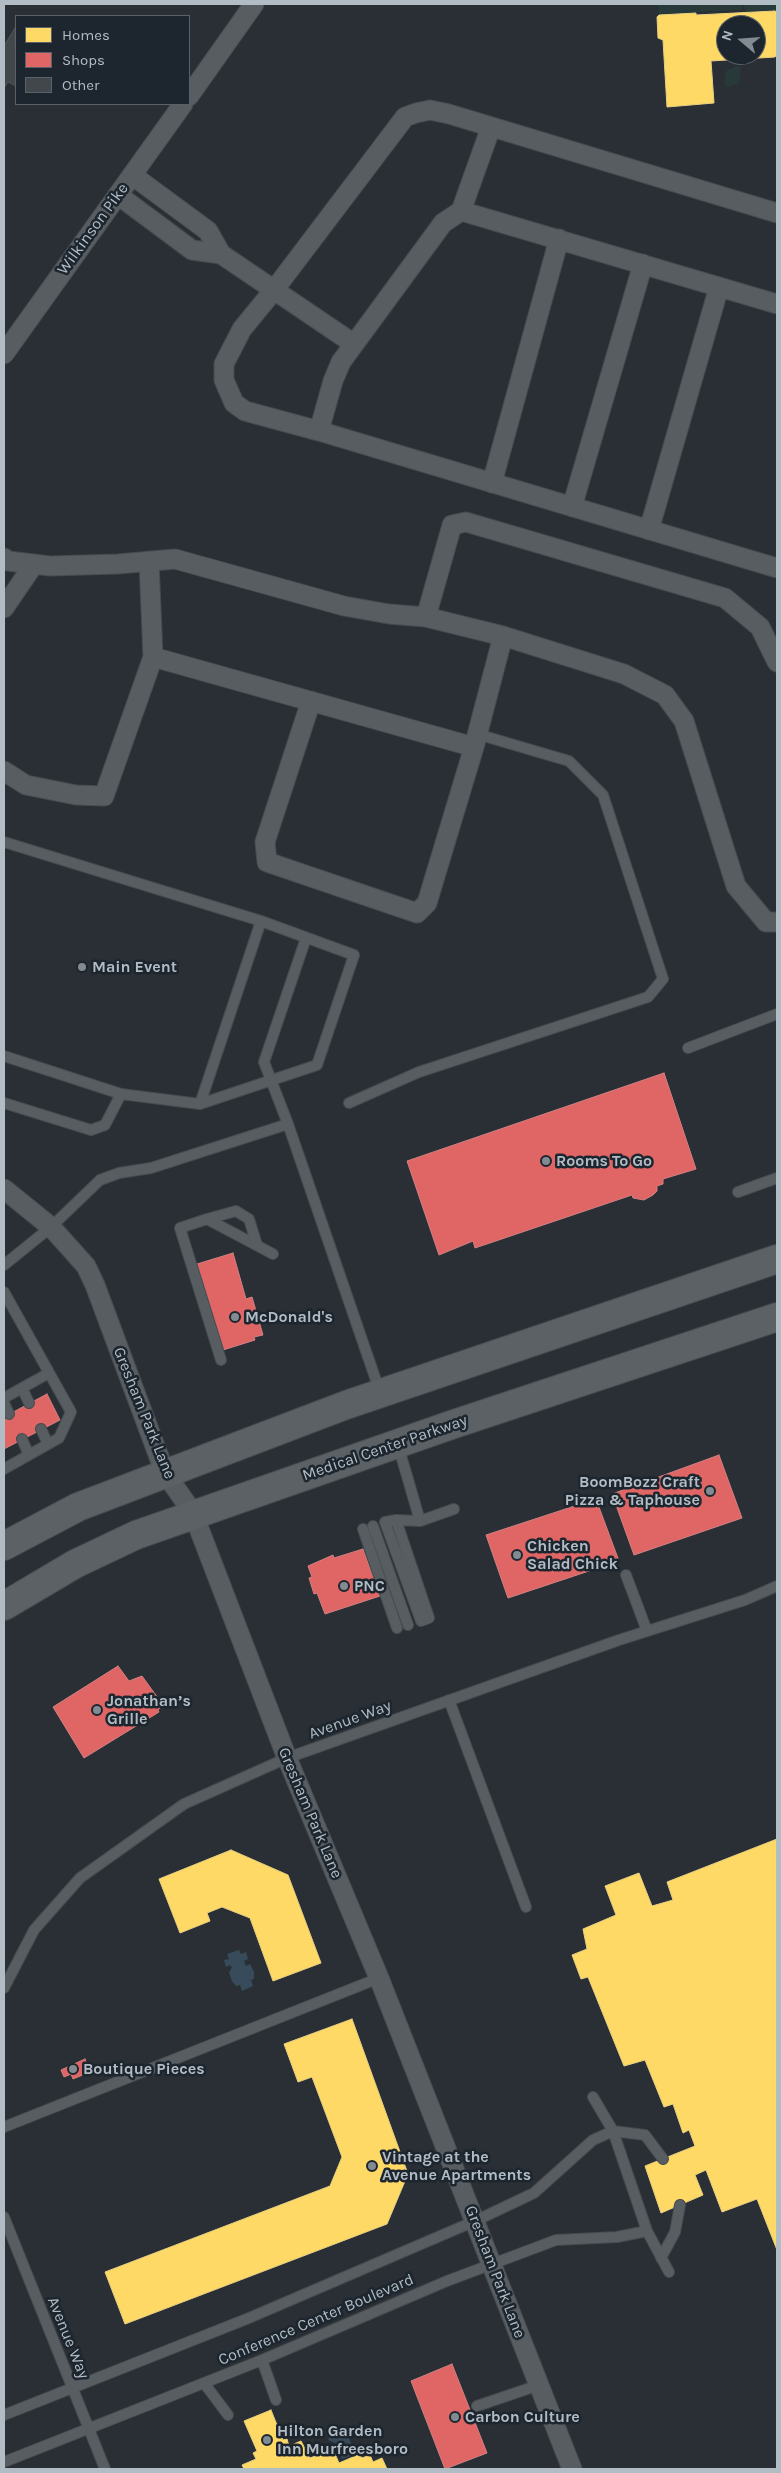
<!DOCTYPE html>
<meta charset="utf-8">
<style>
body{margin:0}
#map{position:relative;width:781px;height:2473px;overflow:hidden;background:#292f34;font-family:Karla,sans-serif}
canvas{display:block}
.frame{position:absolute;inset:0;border:5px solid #b2bcc5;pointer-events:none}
.legend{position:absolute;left:15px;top:15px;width:175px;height:90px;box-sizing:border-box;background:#1d262e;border:1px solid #59626a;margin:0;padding:6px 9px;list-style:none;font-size:15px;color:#b2bcc5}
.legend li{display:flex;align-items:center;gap:10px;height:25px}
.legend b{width:25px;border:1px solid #59626a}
.north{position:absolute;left:716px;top:15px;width:50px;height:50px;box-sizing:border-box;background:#1d262e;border:1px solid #59626a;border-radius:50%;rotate:288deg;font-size:14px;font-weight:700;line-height:20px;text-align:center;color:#b2bcc5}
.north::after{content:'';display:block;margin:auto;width:18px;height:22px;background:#828b92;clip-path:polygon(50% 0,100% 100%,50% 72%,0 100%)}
</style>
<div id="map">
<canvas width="781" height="2473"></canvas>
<div class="frame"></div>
<ul class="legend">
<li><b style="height:14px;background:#ffd966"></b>Homes</li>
<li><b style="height:14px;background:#e06666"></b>Shops</li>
<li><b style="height:14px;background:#42474c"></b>Other</li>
</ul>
<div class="north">N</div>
</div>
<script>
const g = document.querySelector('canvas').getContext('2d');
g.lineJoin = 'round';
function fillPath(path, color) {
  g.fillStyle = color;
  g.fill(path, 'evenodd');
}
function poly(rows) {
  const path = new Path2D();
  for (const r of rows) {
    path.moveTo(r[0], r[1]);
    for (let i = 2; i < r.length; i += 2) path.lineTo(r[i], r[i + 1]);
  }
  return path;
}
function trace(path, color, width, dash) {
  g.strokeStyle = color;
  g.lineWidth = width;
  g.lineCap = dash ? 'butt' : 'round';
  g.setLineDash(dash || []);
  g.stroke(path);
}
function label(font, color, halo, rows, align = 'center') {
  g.font = font + ' Karla,sans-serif';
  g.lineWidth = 5;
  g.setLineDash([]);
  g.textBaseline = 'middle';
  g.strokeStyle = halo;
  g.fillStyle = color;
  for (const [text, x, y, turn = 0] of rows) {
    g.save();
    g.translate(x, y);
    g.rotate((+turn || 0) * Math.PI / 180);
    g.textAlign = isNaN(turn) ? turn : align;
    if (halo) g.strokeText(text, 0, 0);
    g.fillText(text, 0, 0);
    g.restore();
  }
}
const green = poly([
 [658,4,741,4,742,10,659,14],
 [744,4,777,4,777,10,745,12],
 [736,66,741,67,739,83,730,87,726,86,724,82,726,71]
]);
const water = poly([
 [239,1950,241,1954,246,1952,248,1959,244,1961,246,1966,250,1964,254,1972,254,1979,251,1980,253,1986,242,1991,240,1985,236,1986,232,1981,229,1973,232,1967,230,1965,226,1967,224,1960,229,1959,227,1954],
 [334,2428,347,2433,355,2454,342,2459,335,2443,328,2440]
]);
const homes = poly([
 [775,11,777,13,777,54,775,57,711,61,714,103,667,107,663,40,658,38,657,17,659,15,696,13,696,15,775,11],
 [726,25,756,25,756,55,726,55,726,25],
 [777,1839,777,2250,757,2199,722,2212,706,2170,695,2175,703,2195,661,2213,645,2166,695,2146,689,2130,683,2133,673,2104,664,2107,645,2060,624,2066,588,1977,581,1979,572,1955,587,1949,583,1929,616,1915,605,1886,639,1873,652,1906,673,1900,667,1882,777,1839],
 [231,1850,288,1875,321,1963,273,1981,250,1918,222,1907,207,1913,210,1921,180,1933,159,1879,231,1850],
 [352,2019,408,2174,387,2224,125,2324,105,2272,330,2186,342,2157,312,2077,298,2082,284,2044,352,2019],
 [271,2410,283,2440,287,2439,289,2446,301,2441,310,2458,333,2449,339,2463,360,2454,362,2458,370,2455,373,2462,382,2458,387,2469,244,2469,242,2465,256,2459,253,2453,257,2451,244,2421,271,2410]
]);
const shops = poly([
 [664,1073,696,1169,663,1179,663,1184,657,1186,657,1191,653,1195,644,1200,633,1198,632,1195,475,1248,473,1241,439,1255,407,1161,664,1073],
 [233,1253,246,1299,252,1297,263,1335,254,1337,255,1340,223,1350,197,1264,233,1253],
 [47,1394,60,1420,4,1449,4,1417,47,1394],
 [719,1455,742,1518,634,1555,612,1494,719,1455],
 [596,1499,619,1561,508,1598,486,1535,596,1499],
 [363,1549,380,1596,325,1614,317,1593,314,1594,309,1578,312,1577,308,1566,333,1555,334,1558,363,1549],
 [118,1666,129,1681,142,1676,163,1705,158,1710,159,1712,84,1758,53,1707,118,1666],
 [85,2059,90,2072,73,2079,71,2074,64,2077,61,2070,85,2059],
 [452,2364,487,2453,445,2469,411,2381,452,2364]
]);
const building = poly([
 [15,28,16,86,8,82,4,88,4,46,15,28]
]);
const service = poly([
 [4,842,261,921,354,955,317,1065,200,1104,121,1094,4,1056],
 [688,1048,777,1014],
 [4,1103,91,1130,105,1125,121,1094],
 [349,1103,419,1072,648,997,663,979,603,795,569,761,477,734],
 [200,1104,261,921],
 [288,1124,264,1062,306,938],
 [738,1192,777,1178],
 [207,1219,236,1211,249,1219,257,1245],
 [4,1265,51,1227,100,1180,119,1173,151,1168,288,1124,380,1392],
 [4,1292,71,1412,59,1438,4,1469],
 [221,1360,180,1228,207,1219,273,1254],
 [22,1388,29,1403],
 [4,1398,49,1373],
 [4,1403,9,1414],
 [41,1429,48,1444],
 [22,1439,29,1455],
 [396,1520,429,1618,421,1621,385,1522,396,1520,420,1521,398,1445],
 [420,1521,454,1509],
 [373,1526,408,1625],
 [363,1529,397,1628],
 [626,1575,647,1631],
 [449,1700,526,1907],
 [4,1988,34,1930,80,1878,184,1804,287,1758,619,1640,745,1600,777,1586],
 [593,2097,613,2131,647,2231,669,2272],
 [4,2127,379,1978],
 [4,2217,105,2469],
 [661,2258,675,2232,680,2205],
 [262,2360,276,2400],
 [204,2383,228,2415],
 [477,2406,539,2385],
 [4,2415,249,2318,475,2221,534,2193,593,2140,613,2131,645,2135,663,2159],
 [4,2462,262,2360,447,2281,556,2240,617,2237,647,2231]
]);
const minor = poly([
 [189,96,254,4],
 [118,195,192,250,221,254,208,231,132,175],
 [461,211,491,127],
 [777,213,449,114,430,110,416,113,405,117,274,290,242,329,224,364,224,380,234,403,245,411,319,431,777,568],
 [221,254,354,344],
 [4,354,183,104],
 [319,431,333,381,341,362,443,223,461,211,777,304],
 [492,483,559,239],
 [572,507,643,264],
 [649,530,719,287],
 [4,558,8,561,50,566,118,564,175,559,344,606,389,614,426,617,503,636,624,674,665,695,684,721,736,886,766,922,777,922],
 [149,561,153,657,474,747,503,636],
 [4,608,34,564],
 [426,617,452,525,466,522,725,598,760,627,777,662],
 [311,701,265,842,267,862,417,913,427,903,474,747],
 [4,771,26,785,76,795,104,796,153,657],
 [4,1189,51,1227,86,1266,95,1285,165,1473,193,1513,287,1758,379,1978,572,2469]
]);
const secondary = poly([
 [4,1546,78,1507,346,1405,777,1259],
 [4,1606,75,1564,136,1535,451,1425,777,1317]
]);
const markers = [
 [82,967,5,"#828b92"],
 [546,1161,5,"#828b92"],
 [235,1317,5,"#828b92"],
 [710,1491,5,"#828b92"],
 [517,1555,5,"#828b92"],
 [344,1586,5,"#828b92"],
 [97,1710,5,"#828b92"],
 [73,2069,5,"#828b92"],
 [372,2166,5,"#828b92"],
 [455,2417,5,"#828b92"],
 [267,2440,5,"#828b92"]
];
const streetNames = [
 ["Wilkinson Pike",93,229,-54],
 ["Gresham Park Lane",144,1413,68],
 ["Medical Center Parkway",385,1448,-19],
 ["Avenue Way",350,1720,-20],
 ["Gresham Park Lane",310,1813,67],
 ["Gresham Park Lane",495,2272,69],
 ["Conference Center Boulevard",316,2320,-23],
 ["Avenue Way",68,2338,68]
];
const poiNames = [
 ["Main Event",92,967],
 ["Rooms To Go",556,1161],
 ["McDonald's",245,1317],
 ["BoomBozz Craft",700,1482,"right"],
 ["Pizza & Taphouse",700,1500,"right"],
 ["Chicken",527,1546],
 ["Salad Chick",527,1564],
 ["PNC",354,1586],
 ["Jonathan’s",107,1701],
 ["Grille",107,1719],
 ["Boutique Pieces",83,2069],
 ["Vintage at the",382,2157],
 ["Avenue Apartments",382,2175],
 ["Carbon Culture",465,2417],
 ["Hilton Garden",277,2431],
 ["Inn Murfreesboro",277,2449]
];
fillPath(green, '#273a39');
fillPath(water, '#384b5a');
fillPath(homes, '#ffd966');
trace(homes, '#e8d082', 1);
fillPath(shops, '#e06666');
trace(shops, '#d28082', 1);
fillPath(building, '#42474c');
trace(building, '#51565b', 1);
trace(service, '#464b4f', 12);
trace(minor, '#464b4f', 21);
trace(secondary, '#464b4f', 30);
trace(service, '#585d62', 10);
trace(minor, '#585d62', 19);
trace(secondary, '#5c6166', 28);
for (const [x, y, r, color] of markers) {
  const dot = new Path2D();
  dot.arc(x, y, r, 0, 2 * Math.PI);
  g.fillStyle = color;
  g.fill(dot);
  trace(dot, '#1d262e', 2);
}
label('16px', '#b2bcc5', '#1d262e', streetNames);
label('bold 16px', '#b2bcc5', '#1d262e', poiNames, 'left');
</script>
